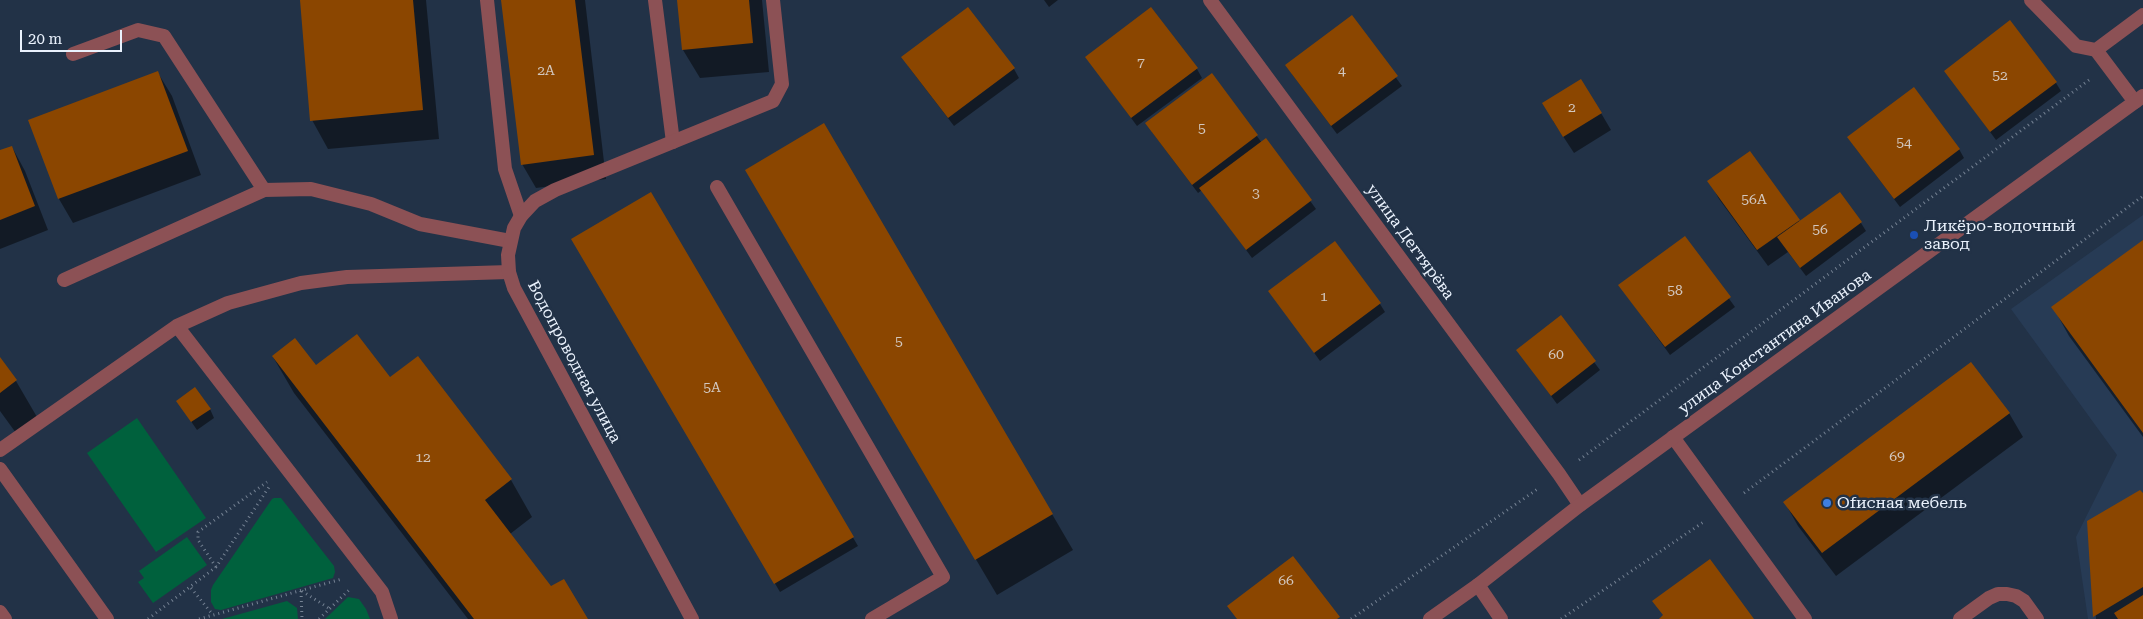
<!DOCTYPE html>
<meta charset="utf-8">
<style>
body{margin:0}
#map{position:relative;width:2143px;height:619px;overflow:hidden;background:#223247;font-family:"Roboto Serif",serif}
canvas{display:block}
.scale{position:absolute;left:20px;top:30px;width:102px;height:22px;box-sizing:border-box;border:2px solid #eaf2fd;border-top:0;padding-left:6px;font-size:15px;line-height:18px;white-space:nowrap;color:#eaf2fd;-webkit-text-stroke:4px #223247;paint-order:stroke}
</style>
<div id="map">
<canvas width="2143" height="619"></canvas>
<div class="scale">20 m</div>
</div>
<script>
const g = document.querySelector('canvas').getContext('2d');
g.lineJoin = 'round';
function fillPath(path, color) {
  g.fillStyle = color;
  g.fill(path, 'evenodd');
}
function poly(rows) {
  const path = new Path2D();
  for (const r of rows) {
    path.moveTo(r[0], r[1]);
    for (let i = 2; i < r.length; i += 2) path.lineTo(r[i], r[i + 1]);
  }
  return path;
}
function trace(path, color, width, dash) {
  g.strokeStyle = color;
  g.lineWidth = width;
  g.lineCap = dash ? 'butt' : 'round';
  g.setLineDash(dash || []);
  g.stroke(path);
}
function label(font, color, halo, rows, align = 'center') {
  g.font = font + ' "Roboto Serif",serif';
  g.lineWidth = 5;
  g.setLineDash([]);
  g.textBaseline = 'middle';
  g.strokeStyle = halo;
  g.fillStyle = color;
  for (const [text, x, y, turn = 0] of rows) {
    g.save();
    g.translate(x, y);
    g.rotate((+turn || 0) * Math.PI / 180);
    g.textAlign = isNaN(turn) ? turn : align;
    if (halo) g.strokeText(text, 0, 0);
    g.fillText(text, 0, 0);
    g.restore();
  }
}
const built = poly([
 [2143,215,2143,619,2088,619,2076,537,2117,455,2011,309]
]);
const green = poly([
 [137,418,206,518,156,552,87,453],
 [274,498,281,498,334,566,335,572,333,578,221,610,215,609,211,602,211,590,213,585,272,499],
 [187,537,207,565,153,603,138,582,144,578,139,571],
 [348,597,359,599,366,609,370,619,325,619],
 [287,601,297,608,298,619,222,619]
]);
const shadow = poly([
 [301,0,426,0,439,139,328,149,312,120],
 [502,0,585,0,606,179,536,188,522,164],
 [679,0,762,0,769,72,700,78,683,50],
 [1044,0,1058,0,1049,7],
 [1352,17,1402,86,1337,134,1292,74],
 [1086,57,1197,69,1202,78,1137,126],
 [908,66,1014,69,1019,78,954,126],
 [1945,71,2056,83,2061,91,1996,140],
 [158,73,172,96,201,175,73,223,59,199,30,120],
 [1212,75,1262,143,1266,140,1316,209,1252,258,1202,190,1198,193,1152,132],
 [1601,113,1611,130,1574,153,1553,121],
 [1854,146,1959,149,1964,158,1900,207],
 [12,147,25,171,48,230,0,249,0,152],
 [1750,153,1800,222,1861,223,1866,231,1806,276,1788,252,1768,266,1719,199,1709,181],
 [650,194,858,546,780,592,573,240],
 [767,206,1052,514,1073,550,997,595],
 [1685,237,1735,307,1670,355,1620,286],
 [2143,242,2143,437,2069,336,2053,307],
 [1270,291,1380,304,1385,312,1320,361],
 [1560,317,1600,370,1557,404,1517,350],
 [273,357,316,367,390,379,418,358,511,480,532,517,510,534,551,588,586,619,468,619,294,393],
 [0,359,16,381,37,417,16,433,0,411],
 [177,401,210,409,214,418,197,430],
 [2009,413,2023,437,1836,576,1798,526,1785,503],
 [2143,495,2143,619,2096,619,2088,522]
]);
const building = poly([
 [300,0,413,0,423,110,310,121],
 [501,0,575,0,594,155,521,165],
 [677,0,749,0,753,43,682,50],
 [968,7,1015,68,948,118,901,57],
 [1151,7,1198,68,1131,118,1085,57],
 [1352,15,1398,76,1331,126,1285,65],
 [2010,20,2057,82,1990,132,1944,71],
 [158,71,188,151,58,199,28,120],
 [1212,73,1258,135,1192,185,1145,123],
 [1581,79,1602,113,1563,137,1542,103],
 [1914,87,1960,149,1894,199,1847,137],
 [824,123,1053,514,975,560,745,170],
 [1266,138,1312,200,1246,250,1199,188],
 [12,146,35,206,0,220,0,150],
 [1750,151,1800,220,1757,250,1707,181],
 [651,192,854,537,774,584,571,239],
 [1840,192,1862,222,1800,268,1777,237],
 [1685,236,1731,297,1665,347,1618,285],
 [2143,240,2143,433,2051,307],
 [1335,241,1381,303,1314,353,1268,291],
 [1561,315,1596,361,1551,396,1516,350],
 [357,334,390,377,418,356,512,479,485,500,551,586,564,579,588,619,474,619,272,356,295,338,316,365],
 [0,357,17,380,0,393],
 [1971,362,2010,413,1822,553,1783,502],
 [195,387,211,409,191,422,176,401],
 [2140,490,2143,493,2143,587,2093,617,2087,521],
 [1293,556,1340,617,1337,619,1237,619,1227,606],
 [1710,559,1754,619,1659,619,1663,615,1652,601],
 [2143,595,2143,619,2118,619,2114,613]
]);
const path = poly([
 [1579,460,2089,80],
 [1744,493,2143,196],
 [216,567,198,540,198,532,267,482],
 [191,588,213,615],
 [301,591,302,619],
 [302,591,330,609],
 [148,619,216,567,269,487],
 [199,619,342,579],
 [319,619,350,589],
 [1351,619,1539,488],
 [1561,619,1705,521]
]);
const service = poly([
 [487,0,505,169,521,216],
 [655,0,673,142],
 [2031,0,2076,46,2096,50,2135,102],
 [2096,50,2143,15],
 [73,54,138,30,164,36,264,190],
 [717,187,943,577,872,619],
 [64,280,264,190,311,189,371,204,420,224,510,241],
 [177,326,382,592,391,619],
 [1673,437,1805,619],
 [0,450,177,326,228,303,301,283,347,277,509,272],
 [0,469,107,619],
 [1478,585,1501,619],
 [0,612,5,619],
 [1960,619,1989,598,1998,594,2007,594,2016,596,2024,601,2037,619]
]);
const minor = poly([
 [1210,0,1559,474,1580,505],
 [692,619,514,288,509,272,508,255,514,228,521,216,535,201,555,190,773,101,782,84,773,0]
]);
const tertiary = poly([
 [1430,619,1478,585,1580,505,2143,96]
]);
const markers = [
 [1914,235,5,"#1a4fb4"],
 [1827,503,5,"#3f7fe0"]
];
const numberNames = [
 ["7",1141,63],
 ["2А",546,71],
 ["4",1342,71],
 ["52",2000,76],
 ["2",1572,108],
 ["5",1202,129],
 ["54",1904,143],
 ["3",1256,194],
 ["56А",1754,200],
 ["56",1820,230],
 ["58",1675,291],
 ["1",1324,297],
 ["5",899,342],
 ["60",1556,355],
 ["5А",712,388],
 ["69",1897,457],
 ["12",423,458],
 ["66",1286,581]
];
const poiNames = [
 ["Ликёро-водочный",1924,226],
 ["завод",1924,244],
 ["Оfисная мебель",1837,503]
];
const streetNames = [
 ["улица Дегтярёва",1410,242,54],
 ["улица Константина Иванова",1775,342,-36],
 ["Водопроводная улица",574,362,62]
];
fillPath(built, '#273b55');
fillPath(green, '#00613d');
fillPath(shadow, '#0007');
fillPath(building, '#8b4600');
trace(path, '#768394', 3, [1, 4]);
trace(service, '#8c5155', 14);
trace(minor, '#8c5155', 14);
trace(tertiary, '#8c5155', 14);
for (const [x, y, r, color] of markers) {
  const dot = new Path2D();
  dot.arc(x, y, r, 0, 2 * Math.PI);
  g.fillStyle = color;
  g.fill(dot);
  trace(dot, '#223247', 2);
}
label('14px', '#d2c7be', null, numberNames);
label('16px', '#eaf2fd', '#223247', poiNames, 'left');
label('16px', '#eaf2fd', '#223247', streetNames);
</script>
